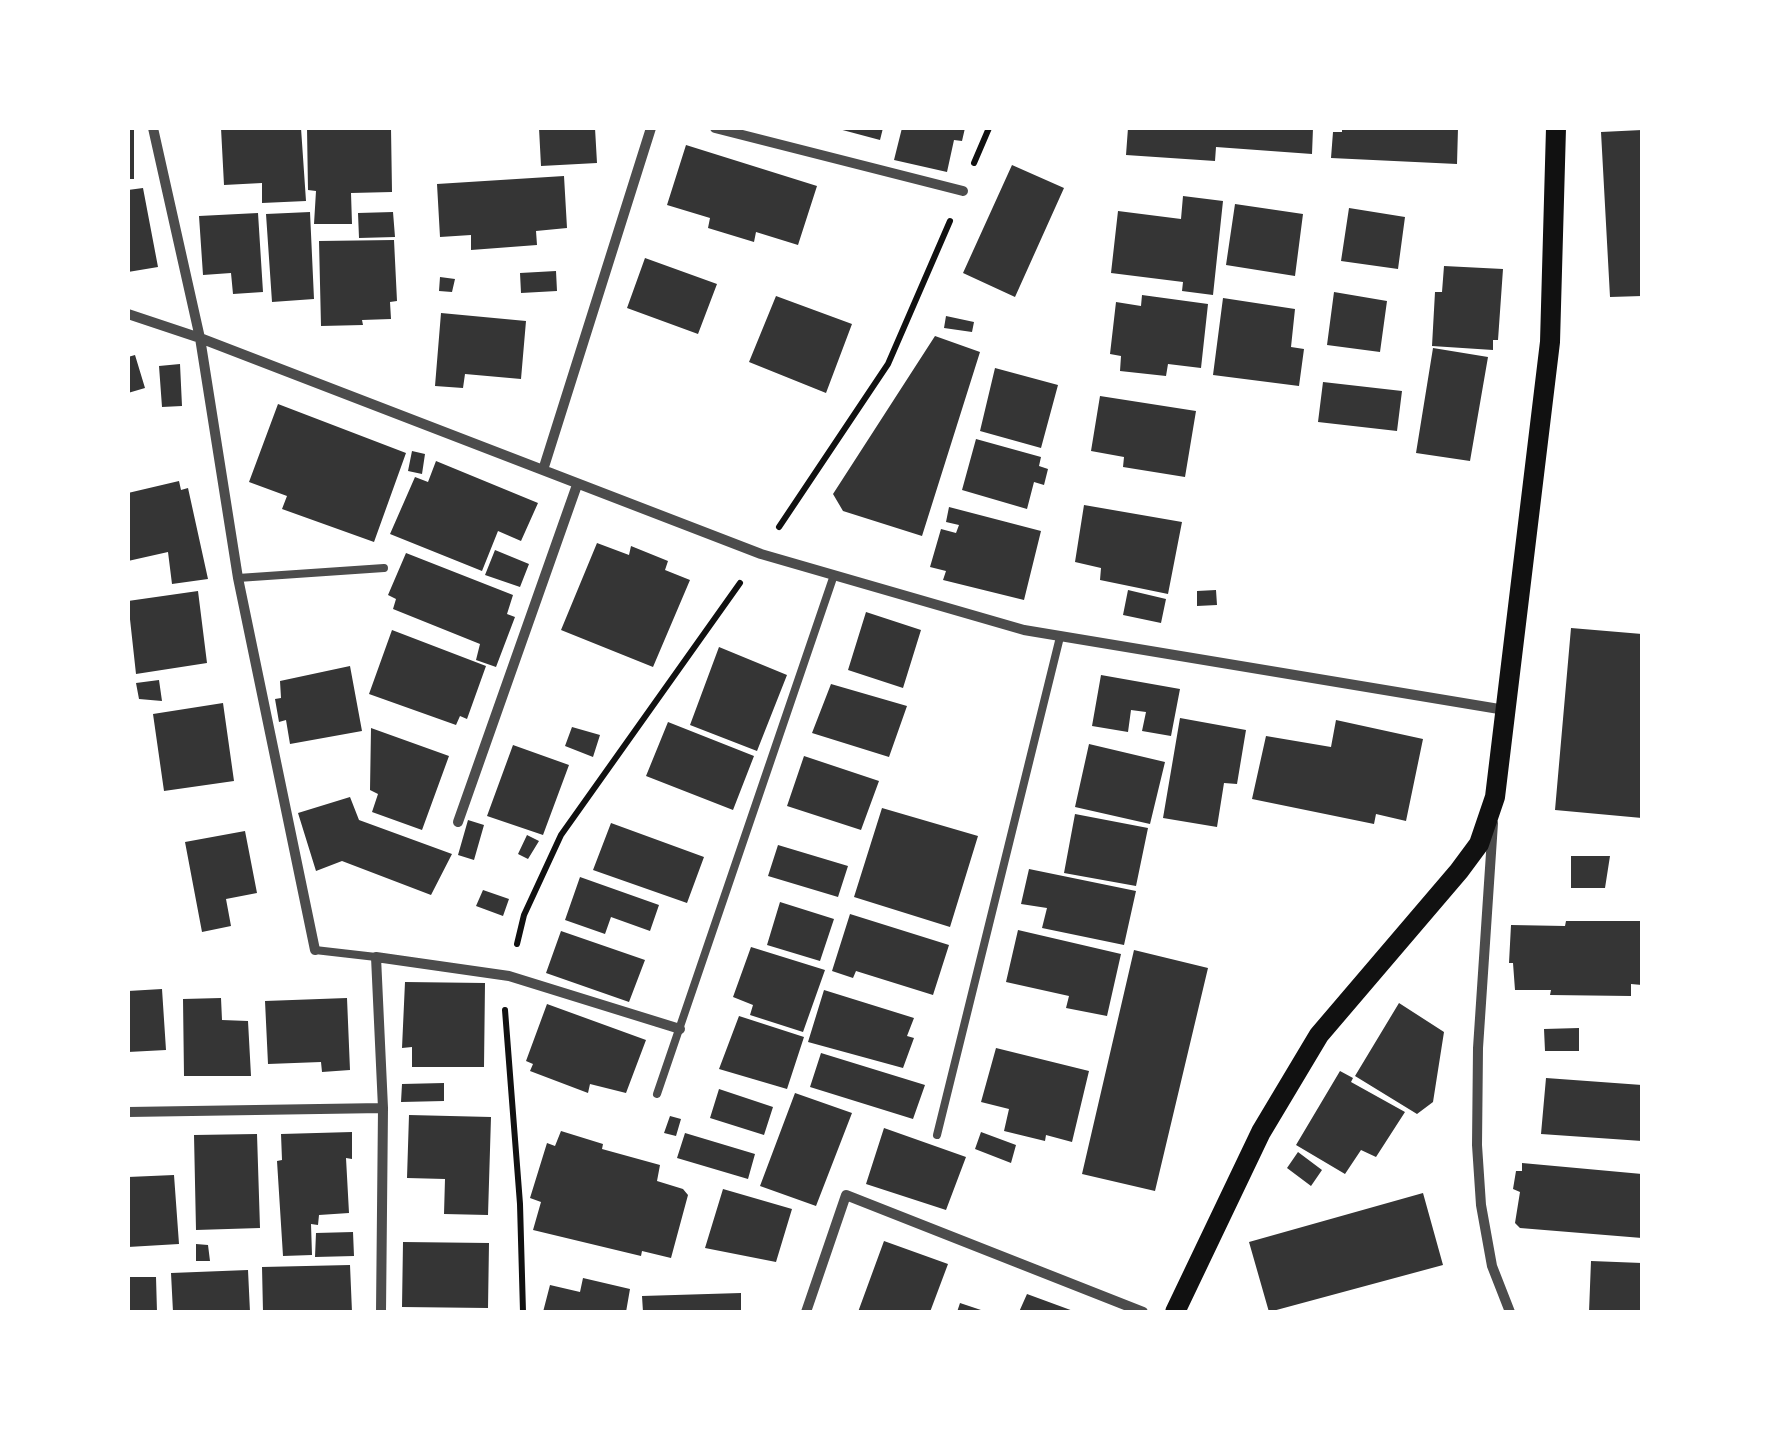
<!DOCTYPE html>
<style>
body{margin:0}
#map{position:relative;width:1770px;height:1440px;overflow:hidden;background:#fff;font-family:Rubik,sans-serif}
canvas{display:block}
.frame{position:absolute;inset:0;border:130px solid #fff;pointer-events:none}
</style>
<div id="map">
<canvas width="1770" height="1440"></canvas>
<div class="frame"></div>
</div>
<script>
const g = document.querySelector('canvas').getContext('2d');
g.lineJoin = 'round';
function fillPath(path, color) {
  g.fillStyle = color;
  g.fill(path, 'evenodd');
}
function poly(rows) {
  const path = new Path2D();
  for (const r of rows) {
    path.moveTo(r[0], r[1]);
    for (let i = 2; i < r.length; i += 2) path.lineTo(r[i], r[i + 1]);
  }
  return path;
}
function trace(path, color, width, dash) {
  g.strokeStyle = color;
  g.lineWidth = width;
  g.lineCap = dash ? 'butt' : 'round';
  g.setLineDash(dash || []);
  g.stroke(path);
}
const building = poly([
 [128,128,134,128,134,179,128,179],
 [221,128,301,128,306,201,262,203,262,183,224,185],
 [307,128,391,128,392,192,351,193,352,224,314,224,316,191,308,190],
 [539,128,595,128,597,163,541,166],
 [835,128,883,128,880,140],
 [902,128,965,128,962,141,954,140,947,172,894,160],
 [1128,128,1313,128,1312,154,1216,147,1215,161,1126,155],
 [1342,128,1458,128,1457,164,1331,158,1333,132,1342,132],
 [1642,130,1642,296,1610,297,1601,132],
 [686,145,817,186,798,245,756,232,754,242,708,228,710,218,667,205],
 [1012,165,1064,188,1015,297,963,273],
 [564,176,567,228,536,231,537,245,471,250,471,235,440,237,437,184],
 [143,188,158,267,128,272,128,190],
 [1183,196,1223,201,1213,295,1182,291,1183,282,1111,273,1118,211,1181,219],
 [1235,204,1303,214,1295,276,1226,265],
 [1349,208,1405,217,1398,269,1341,261],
 [310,212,314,299,272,302,266,214],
 [393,212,395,237,359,238,358,213],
 [258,213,263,292,233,294,231,273,203,275,199,216],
 [394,240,397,301,390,302,391,319,362,320,363,325,321,326,319,241],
 [645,258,717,284,698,334,627,308],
 [1444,266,1503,269,1498,340,1493,340,1493,350,1432,346,1435,292,1442,292],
 [556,271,557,291,521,293,520,273],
 [440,277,455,279,452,292,439,291],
 [1334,292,1387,301,1380,352,1327,345],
 [1142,295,1208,304,1201,368,1168,364,1166,376,1120,371,1121,356,1110,354,1116,302,1141,306],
 [776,296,852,324,826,393,749,362],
 [1223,298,1295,309,1291,347,1304,349,1299,386,1213,375],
 [441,313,526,321,521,379,465,374,463,388,435,386],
 [946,316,974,322,972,332,944,328],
 [935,336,980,352,922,536,843,511,833,494],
 [1433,348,1488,357,1470,461,1416,453],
 [135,355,145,388,128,393,128,357],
 [180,364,182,406,162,407,159,366],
 [995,368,1058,385,1041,448,980,431],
 [1323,382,1402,391,1397,431,1318,422],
 [1100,396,1196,411,1185,477,1123,467,1124,457,1091,451],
 [278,404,406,453,374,542,282,509,287,496,249,482],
 [976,439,1041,457,1039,466,1048,469,1044,485,1034,482,1027,509,962,490],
 [412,451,425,454,422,474,408,471],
 [436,461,538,503,521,541,498,531,482,571,390,534,415,477,428,482],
 [179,481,181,490,188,488,208,579,172,584,168,552,128,561,128,493],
 [1084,505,1182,522,1168,594,1100,580,1101,568,1075,562],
 [949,507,1041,531,1024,600,943,580,946,571,930,567,941,529,956,533,959,525,946,522],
 [597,543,629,555,631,546,668,561,665,570,690,580,653,667,561,630],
 [495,550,529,564,520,587,485,575],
 [406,553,513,595,507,614,515,617,496,667,476,660,480,644,393,609,396,599,388,595],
 [1128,590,1166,599,1161,623,1123,615],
 [1216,590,1217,605,1197,606,1197,591],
 [198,591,207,663,136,674,128,601],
 [866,612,921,630,903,688,848,670],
 [1571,628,1642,634,1642,818,1555,810],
 [392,630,486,666,467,719,460,716,456,725,369,694],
 [719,647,787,675,757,751,690,725],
 [350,666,362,731,290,744,286,720,279,722,275,699,281,698,280,681],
 [1101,675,1180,689,1171,736,1142,731,1146,712,1131,710,1128,732,1092,726],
 [159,680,162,701,139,699,136,683],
 [831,684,907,706,889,757,812,733],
 [223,703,234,781,164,791,153,714],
 [1180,718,1246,730,1237,784,1224,783,1217,827,1163,818],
 [1336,720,1423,739,1406,821,1376,814,1374,824,1252,799,1266,736,1331,747],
 [668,722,754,756,733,810,646,776],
 [572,727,600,735,593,757,565,746],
 [371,728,449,756,422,830,372,812,378,794,370,790],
 [1089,744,1165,762,1150,824,1075,807],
 [513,745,569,765,543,835,487,816],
 [804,756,879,781,861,830,787,806],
 [350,797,359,820,452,854,431,895,342,861,316,871,298,813],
 [882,808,978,836,950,927,854,897],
 [1075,814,1148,828,1136,886,1064,873],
 [468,820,484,825,474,860,458,855],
 [611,823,704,857,687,903,593,870],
 [245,831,257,893,226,899,231,926,202,932,185,842],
 [527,835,539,841,528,859,518,854],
 [778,845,848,866,838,897,768,876],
 [1571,856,1610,856,1605,888,1571,888],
 [1029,869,1136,891,1124,945,1042,928,1047,908,1021,904],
 [580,877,659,905,650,931,611,917,605,934,565,920],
 [483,890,509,899,503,916,476,906],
 [780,902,834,919,820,961,767,945],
 [850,914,949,945,933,995,856,971,853,978,832,971],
 [1566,921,1642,921,1642,985,1631,984,1631,996,1550,995,1551,990,1515,990,1513,963,1509,963,1511,925,1565,926],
 [1018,930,1121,954,1107,1016,1066,1008,1069,996,1006,982],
 [561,931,645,960,629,1002,546,973],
 [751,947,825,970,803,1032,750,1015,753,1005,733,997],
 [1134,950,1208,968,1155,1191,1082,1174],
 [405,982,485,983,484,1067,412,1067,412,1047,402,1048],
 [162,989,166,1050,128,1052,128,991],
 [824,990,914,1018,907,1036,914,1038,903,1068,808,1042],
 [221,998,222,1020,248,1021,251,1076,184,1076,183,999],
 [347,998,350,1070,322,1072,321,1062,268,1064,265,1001],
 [1399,1003,1444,1032,1433,1102,1417,1114,1355,1076],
 [547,1004,646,1040,626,1093,590,1084,588,1093,530,1071,533,1064,526,1061],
 [739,1016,804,1037,787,1089,719,1069],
 [1579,1028,1579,1051,1545,1051,1544,1029],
 [996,1048,1089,1071,1072,1142,1046,1135,1045,1141,1004,1131,1009,1109,981,1102],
 [821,1053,925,1085,913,1119,810,1087],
 [1340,1071,1353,1078,1351,1082,1405,1112,1376,1157,1361,1150,1345,1174,1296,1145],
 [1546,1078,1642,1085,1642,1141,1541,1134],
 [444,1083,444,1101,401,1102,402,1084],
 [719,1089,773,1107,764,1135,710,1118],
 [795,1093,852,1113,816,1206,760,1186],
 [409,1115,491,1117,488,1215,444,1214,445,1179,407,1178],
 [670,1116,681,1119,676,1136,664,1133],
 [884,1128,966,1157,946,1210,866,1184],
 [561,1131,603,1144,602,1149,660,1165,657,1181,683,1189,688,1195,671,1258,642,1251,641,1256,533,1230,541,1202,530,1198,547,1143,555,1146],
 [352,1132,352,1159,346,1158,349,1213,319,1215,318,1225,311,1224,312,1255,283,1256,277,1161,282,1160,281,1134],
 [981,1132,1016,1145,1011,1163,975,1149],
 [685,1133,755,1154,748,1179,677,1158],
 [257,1134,260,1228,196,1230,194,1135],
 [1298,1152,1322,1170,1311,1186,1287,1168],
 [1522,1163,1642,1174,1642,1238,1520,1228,1515,1223,1520,1192,1513,1189,1516,1171,1522,1171],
 [174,1175,179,1244,128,1247,128,1177],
 [723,1189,792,1209,776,1262,705,1248],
 [1423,1193,1443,1265,1269,1312,1249,1242],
 [353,1232,354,1256,315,1257,316,1233],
 [884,1241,948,1264,930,1312,858,1312],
 [403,1242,489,1243,488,1308,402,1307],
 [196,1244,208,1245,210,1261,196,1261],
 [1591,1261,1642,1263,1642,1312,1589,1312],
 [350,1265,352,1312,263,1312,262,1267],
 [248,1270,250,1312,173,1312,171,1273],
 [128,1277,156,1277,157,1312,128,1312],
 [583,1278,630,1289,626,1312,543,1312,550,1285,580,1292],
 [741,1293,741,1312,643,1312,642,1296],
 [1027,1294,1076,1312,1019,1312],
 [960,1303,987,1312,957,1312]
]);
const path = poly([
 [974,163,989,128],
 [779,527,888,364,950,221],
 [517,944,524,915,561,835,740,583],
 [505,1010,520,1204,523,1312]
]);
const service = poly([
 [238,578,384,568],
 [315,950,376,957],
 [657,1094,834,575],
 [937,1135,1060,637]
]);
const minor = poly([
 [153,128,200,338,238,578,315,950],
 [715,128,963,191],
 [128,314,200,338,761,554,1024,630,1505,710],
 [543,470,651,128],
 [458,822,577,485],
 [1493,823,1478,1048,1477,1145,1481,1205,1492,1266,1510,1312],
 [128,1112,383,1108],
 [381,1312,383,1108,376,957,509,976,680,1029],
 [806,1312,846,1195,1143,1312]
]);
const secondary = poly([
 [1175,1312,1261,1132,1319,1035,1459,871,1479,844,1495,797,1550,342,1556,128]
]);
fillPath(building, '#353535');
trace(path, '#111', 6);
trace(service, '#4c4c4c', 8);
trace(minor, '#4c4c4c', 10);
trace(secondary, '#111', 20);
</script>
